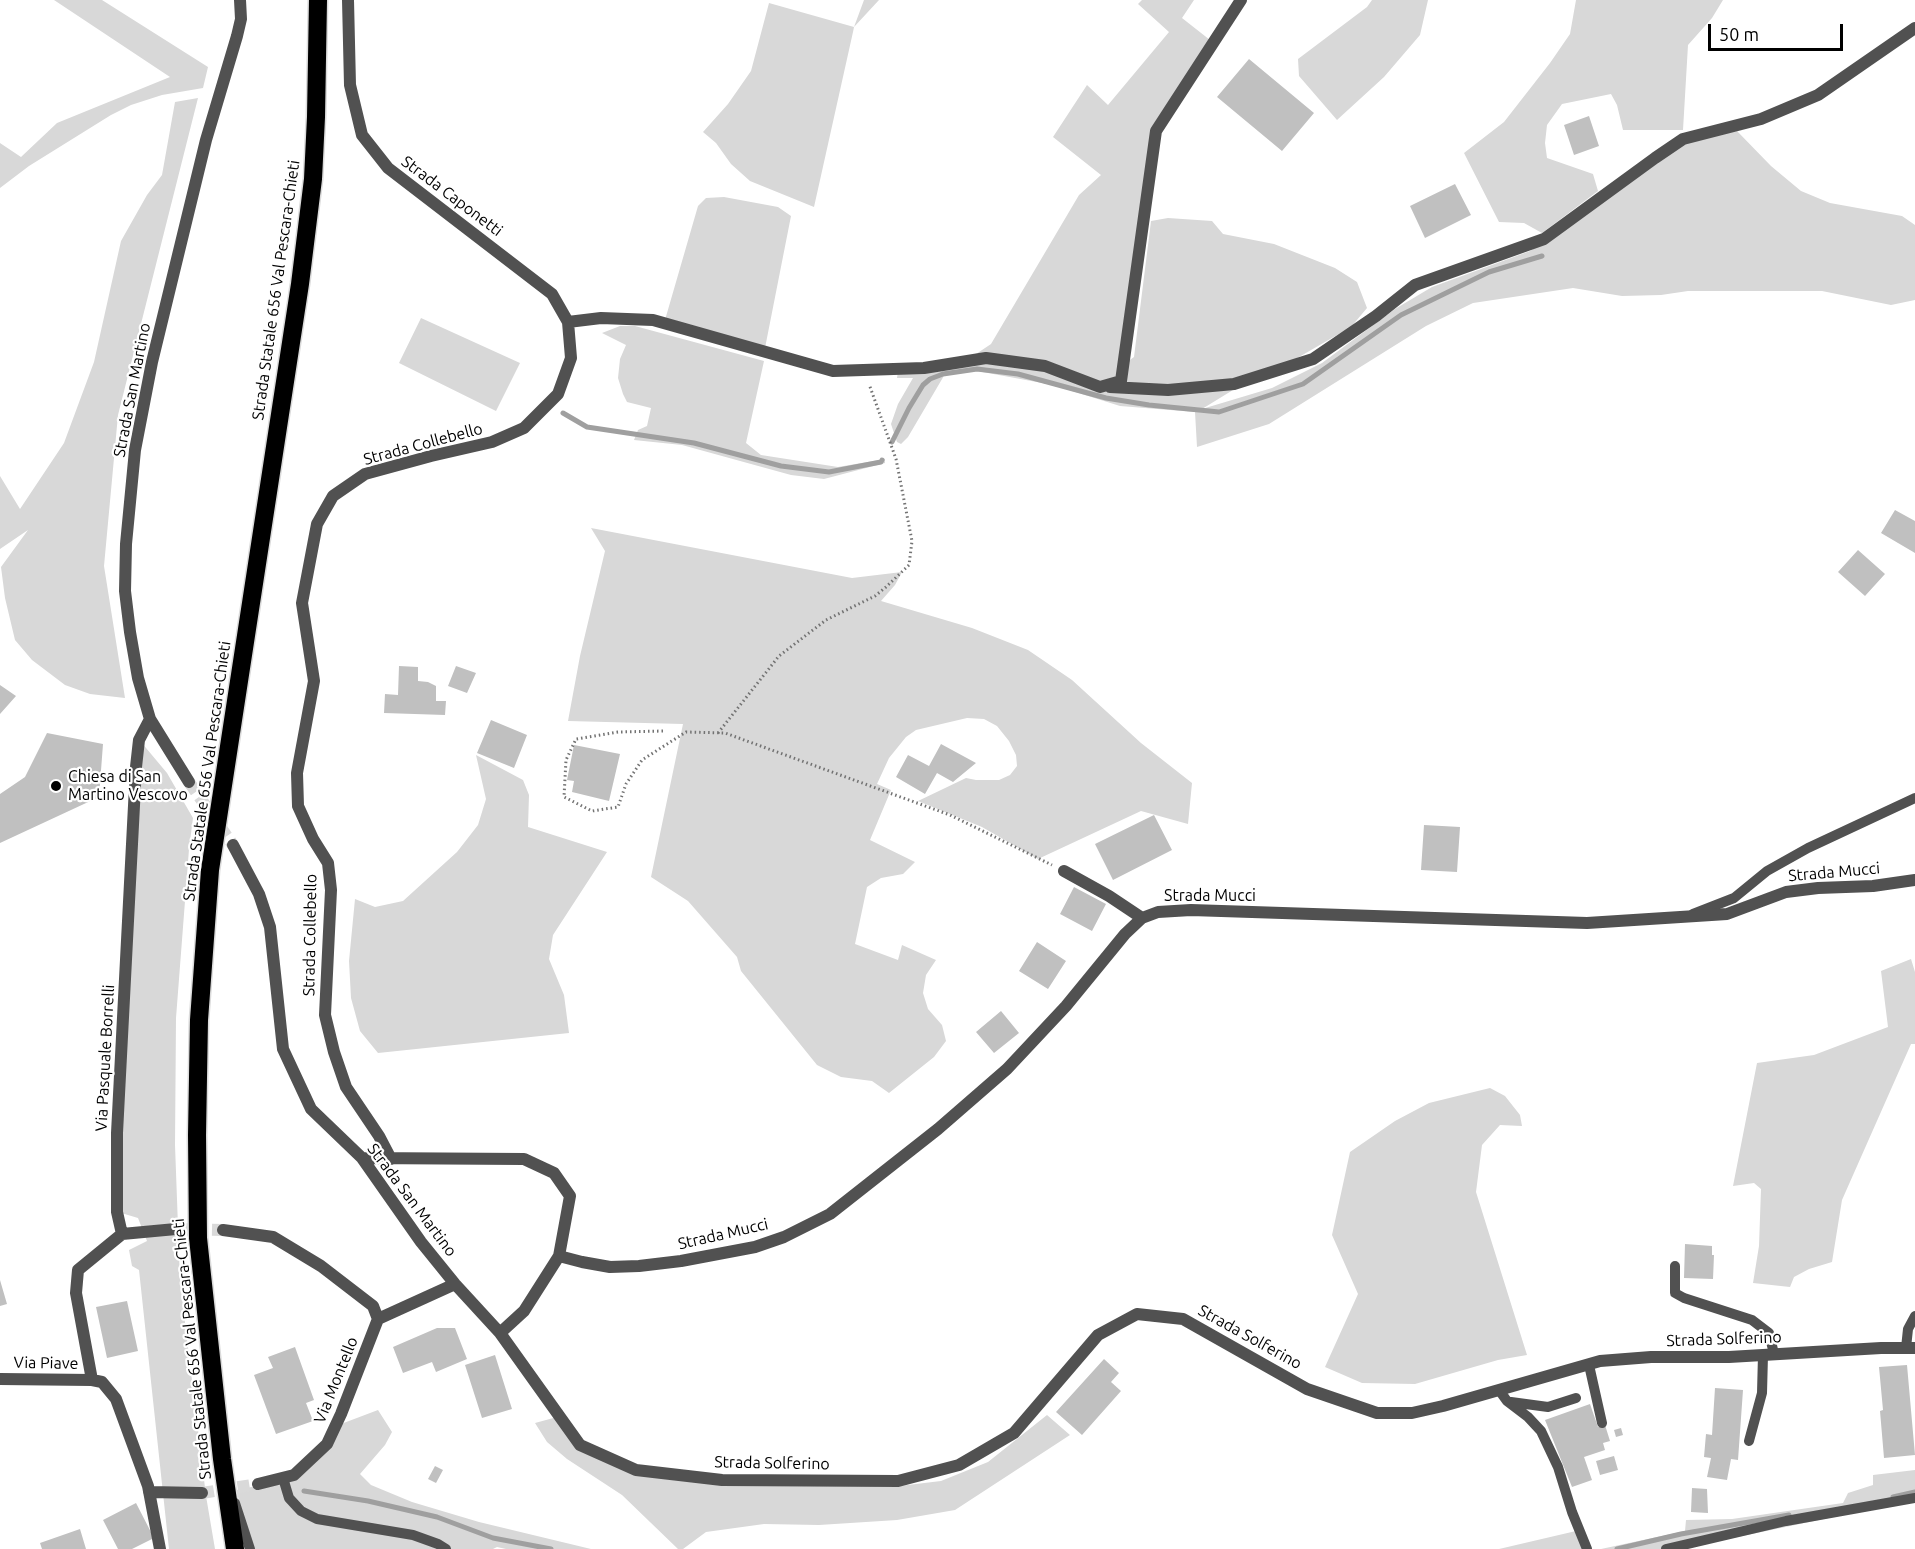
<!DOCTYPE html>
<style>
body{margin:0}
#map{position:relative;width:1915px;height:1549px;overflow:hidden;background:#fff;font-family:Ubuntu,sans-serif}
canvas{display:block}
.scale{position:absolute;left:1708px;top:24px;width:135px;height:27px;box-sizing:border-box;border:3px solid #000;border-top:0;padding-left:8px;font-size:18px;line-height:21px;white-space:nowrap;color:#000;-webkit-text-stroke:4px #fff;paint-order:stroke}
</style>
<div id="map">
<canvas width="1915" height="1549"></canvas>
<div class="scale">50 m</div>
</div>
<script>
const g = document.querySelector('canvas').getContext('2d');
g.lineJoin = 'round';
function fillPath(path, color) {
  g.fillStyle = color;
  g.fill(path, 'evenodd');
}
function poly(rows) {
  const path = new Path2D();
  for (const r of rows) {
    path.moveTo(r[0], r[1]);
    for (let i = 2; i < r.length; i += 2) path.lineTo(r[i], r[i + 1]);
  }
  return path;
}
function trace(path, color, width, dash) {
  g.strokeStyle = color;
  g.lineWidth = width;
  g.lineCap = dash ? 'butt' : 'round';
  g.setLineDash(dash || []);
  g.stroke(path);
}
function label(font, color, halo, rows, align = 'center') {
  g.font = font + ' Ubuntu,sans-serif';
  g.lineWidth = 4.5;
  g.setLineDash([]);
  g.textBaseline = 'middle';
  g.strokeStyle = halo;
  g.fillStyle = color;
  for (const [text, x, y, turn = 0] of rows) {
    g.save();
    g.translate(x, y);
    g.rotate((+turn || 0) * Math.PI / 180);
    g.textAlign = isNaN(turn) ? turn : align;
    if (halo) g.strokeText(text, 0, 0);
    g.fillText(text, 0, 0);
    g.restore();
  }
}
const green = poly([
 [54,0,102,0,208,67,203,88,162,95,131,105,111,115,29,166,0,188,0,143,21,157,57,123,170,77],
 [864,0,879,0,854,27,853,32,814,207,750,181,731,164,716,143,703,132,728,104,751,71,769,3,854,27],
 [1142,0,1194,0,1182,18,1210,40,1155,122,1120,367,1134,357,1151,221,1168,218,1212,221,1223,234,1274,244,1335,268,1357,282,1367,308,1351,327,1292,361,1233,390,1202,409,1272,388,1322,363,1395,309,1432,287,1530,251,1589,212,1688,141,1737,131,1771,166,1801,191,1830,203,1902,216,1915,225,1915,300,1891,305,1822,291,1688,291,1661,295,1622,296,1573,288,1473,303,1426,326,1269,424,1197,447,1195,412,1120,406,1053,385,977,371,945,374,908,437,901,444,897,442,891,424,898,404,913,378,897,378,899,364,931,363,976,354,991,344,1079,195,1101,175,1053,137,1087,85,1108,105,1169,32,1138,4],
 [1372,0,1428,0,1420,35,1384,77,1337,120,1299,76,1298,59,1367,7],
 [1576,0,1723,0,1712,18,1688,45,1683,130,1623,130,1617,105,1611,94,1562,104,1547,125,1545,143,1547,158,1593,174,1598,191,1542,233,1524,223,1499,222,1464,153,1504,122,1550,63,1570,34],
 [198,98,118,415,104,566,125,698,90,694,65,685,32,660,15,640,5,598,1,567,28,530,0,549,0,476,20,509,64,443,94,362,121,241,147,195,162,175,175,102],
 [724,197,778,207,791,216,765,348,665,320,698,206,706,198],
 [421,318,520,363,496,411,399,363],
 [620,326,635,326,764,361,746,443,761,455,838,467,885,459,885,463,824,479,791,475,682,445,634,440,638,430,647,426,651,408,627,402,623,394,618,378,620,359,626,345,602,333],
 [591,528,852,578,902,572,895,585,881,601,972,628,1028,650,1072,680,1141,743,1192,783,1188,824,1141,811,1038,859,982,827,918,801,966,778,976,780,999,780,1010,775,1017,766,1016,755,1009,741,997,726,984,719,967,718,916,730,906,737,889,758,877,784,891,790,870,840,915,862,903,874,881,878,867,887,855,944,898,960,902,945,936,960,926,975,923,993,928,1009,942,1025,946,1041,934,1057,889,1093,872,1081,841,1077,817,1065,741,971,737,957,688,901,651,877,683,724,568,721,580,656,605,551],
 [141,742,167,773,193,818,189,849,176,1018,175,1145,180,1281,206,1496,215,1549,169,1549,139,1270,132,1266,129,1250,147,1241,138,1218,118,1212],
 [476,755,523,780,529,795,528,827,607,852,553,935,549,959,564,995,569,1033,378,1053,360,1031,351,998,349,961,355,899,375,907,403,901,457,852,478,825,486,799],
 [1911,959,1915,972,1915,1044,1911,1044,1842,1200,1832,1262,1809,1269,1794,1277,1790,1287,1753,1283,1759,1246,1761,1189,1754,1183,1733,1186,1757,1063,1814,1055,1888,1027,1881,971],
 [1490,1088,1505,1096,1520,1115,1522,1126,1500,1125,1482,1145,1476,1192,1527,1355,1498,1360,1415,1384,1362,1383,1325,1367,1358,1294,1332,1235,1350,1152,1395,1121,1429,1103],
 [378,1410,392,1432,385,1445,360,1474,371,1485,412,1502,479,1522,591,1549,506,1549,497,1547,493,1549,253,1549,236,1490,288,1480,341,1424],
 [1047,1415,1070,1435,955,1510,897,1520,819,1525,764,1524,706,1532,683,1549,678,1549,622,1495,567,1459,547,1442,535,1423,557,1417,580,1447,636,1472,891,1487,941,1481,988,1462],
 [1915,1470,1915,1500,1680,1549,1601,1549,1685,1531,1686,1520,1732,1519,1843,1503,1848,1493,1873,1485,1873,1475],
 [1576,1531,1591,1549,1499,1549]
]);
const stream = poly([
 [563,413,587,427,694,443,781,466,829,472,881,462,882,460],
 [892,442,909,408,923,385,930,379,943,374,977,369,1018,374,1106,398,1149,405,1219,412,1303,384,1401,315,1489,272,1542,256],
 [304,1491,368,1501,437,1517,493,1538,551,1549],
 [1893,1497,1915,1492],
 [1617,1549,1681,1534,1789,1515]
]);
const building = poly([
 [1249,59,1314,113,1282,151,1217,97],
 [1589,116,1599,146,1574,155,1564,125],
 [1455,184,1471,215,1425,238,1410,206],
 [1895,510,1915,521,1915,553,1881,533],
 [1858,550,1885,574,1865,596,1838,572],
 [399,666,418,667,418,681,428,682,436,686,436,701,446,701,445,715,384,713,385,694,398,695],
 [456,666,476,673,467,693,448,686],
 [0,685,16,696,0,714],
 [491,720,527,735,514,768,477,753],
 [47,733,103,744,99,797,0,843,0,794,25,777],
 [941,744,976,763,953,782,937,773,925,794,896,777,908,755,929,766],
 [574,745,620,754,609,801,572,792,574,781,567,780],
 [1154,815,1172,850,1113,880,1095,844],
 [1424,825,1460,827,1457,872,1421,870],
 [1074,887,1106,904,1092,931,1060,914],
 [1037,942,1066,961,1048,989,1019,971],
 [1001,1011,1019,1033,994,1053,976,1032],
 [1685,1244,1712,1246,1712,1255,1714,1255,1713,1279,1684,1278],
 [0,1280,7,1304,0,1306],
 [127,1301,138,1351,107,1358,96,1307],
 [437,1328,455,1328,467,1359,436,1372,432,1362,403,1373,393,1347],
 [295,1347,314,1400,306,1403,313,1421,276,1434,254,1375,273,1368,268,1357],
 [495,1355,512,1409,482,1418,465,1365],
 [1104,1359,1119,1373,1111,1382,1121,1391,1082,1435,1056,1412],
 [1907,1365,1915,1455,1884,1458,1880,1411,1883,1410,1879,1367],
 [1715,1388,1743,1390,1738,1460,1731,1459,1727,1480,1707,1477,1711,1458,1704,1457,1706,1434,1712,1435],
 [1590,1404,1598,1427,1605,1425,1610,1441,1603,1443,1605,1450,1584,1457,1592,1480,1572,1487,1545,1420],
 [1621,1428,1623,1435,1616,1437,1614,1430],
 [1614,1456,1618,1470,1600,1475,1596,1461],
 [435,1466,443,1470,436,1483,428,1479],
 [1692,1488,1707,1489,1708,1513,1691,1512],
 [136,1503,154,1538,132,1549,118,1549,103,1520],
 [80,1529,86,1549,42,1549,40,1543]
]);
const streetTunnel = poly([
 [189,782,233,845],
 [176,1229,223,1230],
 [202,1493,258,1484]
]);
const path = poly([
 [663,731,618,732,576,739,566,760,564,797,592,811,618,807,626,784,642,760,686,732,725,733,950,815,1052,865],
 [718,733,779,656,826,620,875,596,886,587,909,565,912,541,896,459,869,384]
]);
const lane = poly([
 [1693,914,1734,898,1767,871,1808,848,1915,798],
 [1675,1266,1675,1293,1684,1298,1752,1320,1769,1333,1774,1354],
 [1906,1348,1908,1329,1915,1316],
 [1589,1365,1602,1423],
 [1499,1390,1507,1401,1528,1417,1541,1431,1558,1467,1572,1512,1587,1549],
 [1511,1402,1548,1407,1576,1398],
 [1749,1441,1762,1393,1763,1355],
 [283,1478,289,1498,301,1511,317,1519,413,1535,438,1544,446,1549],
 [235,1503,250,1549],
 [1666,1549,1786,1521,1915,1498]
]);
const street = poly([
 [348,0,350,85,362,135,388,168,552,294,568,322,571,358,558,394,524,428,492,442,431,456,365,474,333,496,317,524,302,603,314,681,297,773,298,806,313,839,328,863,331,890,325,1015,334,1052,346,1087,379,1136,391,1159],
 [568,322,601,318,653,320,833,371,924,368,986,358,1045,366,1100,387,1121,381,1156,131,1241,0],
 [1110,387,1168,390,1234,384,1313,359,1376,316,1415,285,1544,239,1655,158,1683,139,1761,119,1818,95,1915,28],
 [189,782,150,719,138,678,130,632,125,591,126,544,135,450,152,362,206,140,237,36,241,19,240,0],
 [233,845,259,894,270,927,283,1049,311,1109,362,1158,421,1242,455,1284,500,1333,580,1445,636,1470,722,1480,898,1481,959,1465,1014,1433,1098,1335,1137,1314,1183,1319,1307,1389,1377,1413,1412,1413,1443,1406,1600,1361,1651,1357,1729,1357,1881,1348,1915,1348],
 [1064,871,1109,896,1142,918],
 [362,1158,524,1159,554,1173,570,1196,559,1256,524,1311,500,1333],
 [223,1230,273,1237,321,1266,373,1306,378,1319,341,1414,327,1444,294,1475,258,1484],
 [122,1234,176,1229],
 [559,1256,582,1262,610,1267,639,1266,681,1261,755,1247,784,1237,830,1214,938,1129,1007,1069,1066,1006,1125,934,1142,918,1158,912,1191,910,1587,923,1727,914,1786,892,1818,888,1873,886,1915,880],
 [378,1319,455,1284],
 [0,1379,92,1380,102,1382,116,1399,148,1486,160,1549],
 [92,1380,76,1293,78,1270,122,1234,117,1212,117,1133,136,767,139,740,150,719],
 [149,1492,202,1493]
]);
const highway = poly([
 [235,1549,222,1459,198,1238,197,1135,199,1020,210,870,300,284,313,179,316,117,318,0]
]);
const markers = [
 [56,786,6,"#000"]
];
const streetNames = [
 ["Strada Caponetti",452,196,37],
 ["Strada Statale 656 Val Pescara-Chieti",276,290,-82],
 ["Strada San Martino",132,390,-79],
 ["Strada Collebello",423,444,-15],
 ["Strada Statale 656 Val Pescara-Chieti",207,771,-82],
 ["Strada Mucci",1834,872,-5],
 ["Strada Mucci",1210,896],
 ["Strada Collebello",310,935,-89],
 ["Via Pasquale Borrelli",105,1058,-87],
 ["Strada San Martino",412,1200,53],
 ["Strada Mucci",723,1234,-13],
 ["Strada Solferino",1250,1337,29],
 ["Strada Solferino",1724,1339,-2],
 ["Strada Statale 656 Val Pescara-Chieti",192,1349,-96],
 ["Via Piave",46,1363,1],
 ["Via Montello",336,1380,-68],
 ["Strada Solferino",772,1463,1]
];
const poiNames = [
 ["Chiesa di San",68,777],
 ["Martino Vescovo",68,795]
];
fillPath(green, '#d8d8d8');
trace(stream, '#9f9f9f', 5);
fillPath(building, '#c0c0c0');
trace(streetTunnel, '#d9d9d9', 12, [12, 6]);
trace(highway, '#dbdbdb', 21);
trace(path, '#737373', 3, [1.5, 3]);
trace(lane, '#515151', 10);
trace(street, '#515151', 12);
trace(highway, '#000', 18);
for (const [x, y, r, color] of markers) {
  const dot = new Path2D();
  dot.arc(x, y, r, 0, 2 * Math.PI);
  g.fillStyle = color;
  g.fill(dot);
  trace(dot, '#fff', 2);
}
label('16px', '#000', '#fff', streetNames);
label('16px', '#000', '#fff', poiNames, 'left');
</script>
